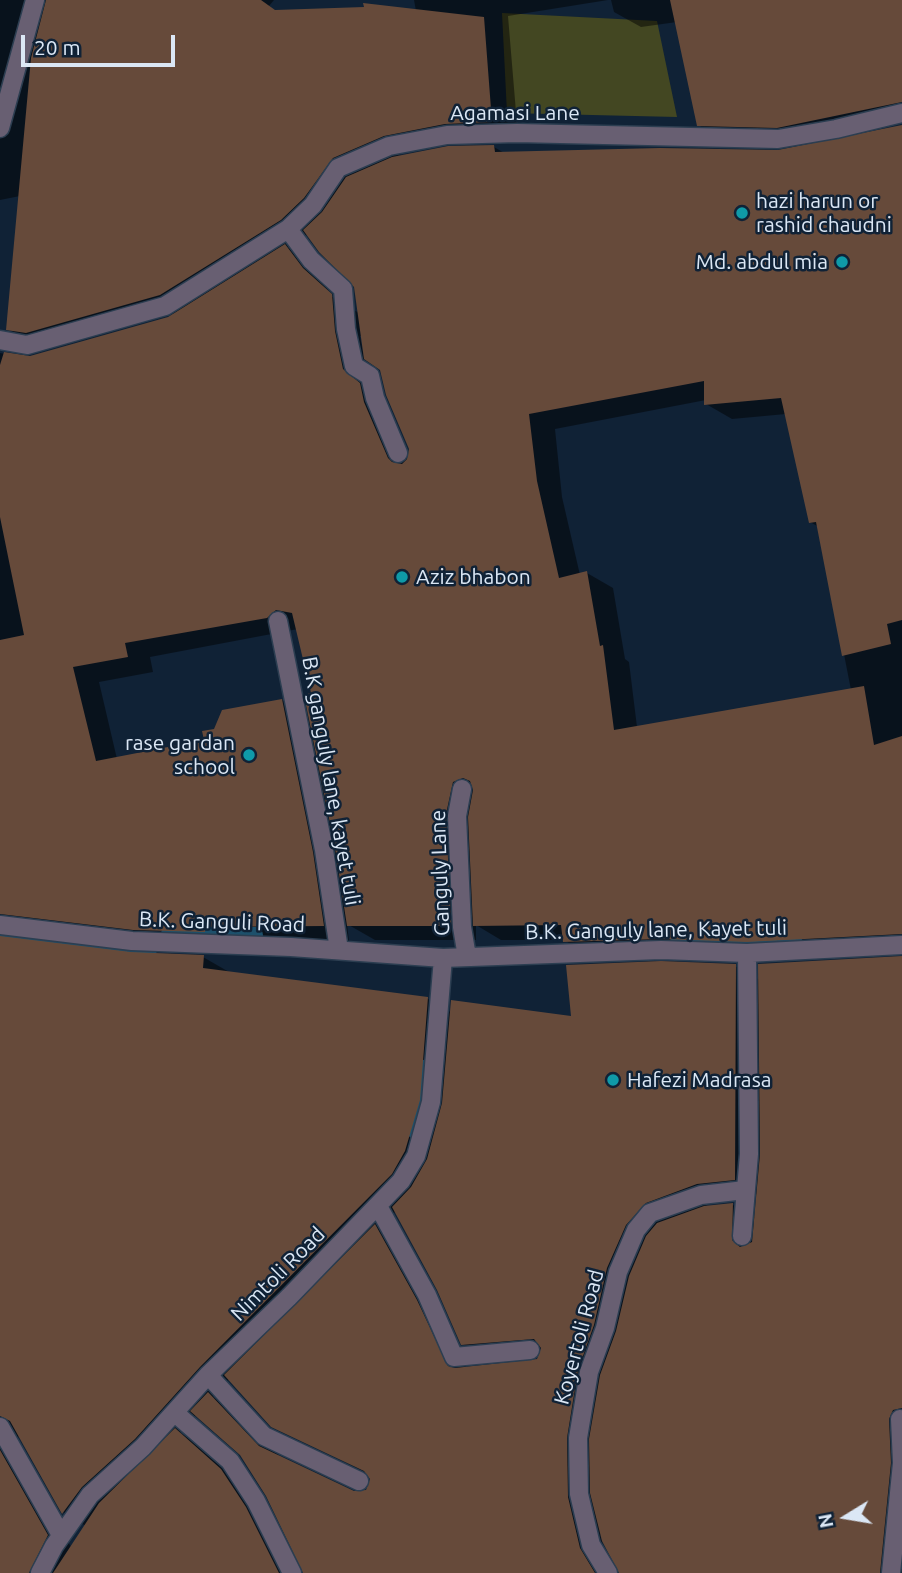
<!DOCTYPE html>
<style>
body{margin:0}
#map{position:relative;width:902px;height:1573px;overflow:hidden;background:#102236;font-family:Ubuntu,sans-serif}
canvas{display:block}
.north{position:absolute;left:811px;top:1482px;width:70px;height:70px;-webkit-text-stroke:5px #102236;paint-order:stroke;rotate:259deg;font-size:19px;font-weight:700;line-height:28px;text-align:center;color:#dbe7f5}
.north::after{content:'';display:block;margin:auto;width:24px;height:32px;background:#dbe7f5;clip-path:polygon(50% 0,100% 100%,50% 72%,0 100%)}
.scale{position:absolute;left:21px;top:35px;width:154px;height:32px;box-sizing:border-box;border:4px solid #dbe7f5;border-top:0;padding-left:9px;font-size:21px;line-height:24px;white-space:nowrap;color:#dbe7f5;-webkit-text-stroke:5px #102236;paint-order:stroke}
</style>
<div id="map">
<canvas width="902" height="1573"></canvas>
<div class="north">N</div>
<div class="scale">20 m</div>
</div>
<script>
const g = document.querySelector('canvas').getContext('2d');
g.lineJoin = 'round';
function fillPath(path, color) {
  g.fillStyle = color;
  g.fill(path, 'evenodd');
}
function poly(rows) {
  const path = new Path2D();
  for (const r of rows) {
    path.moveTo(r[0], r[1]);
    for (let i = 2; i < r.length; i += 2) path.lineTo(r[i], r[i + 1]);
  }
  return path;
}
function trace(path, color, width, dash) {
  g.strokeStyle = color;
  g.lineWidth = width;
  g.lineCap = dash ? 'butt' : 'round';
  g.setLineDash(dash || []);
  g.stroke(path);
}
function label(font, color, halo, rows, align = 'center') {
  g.font = font + ' Ubuntu,sans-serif';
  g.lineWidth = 5;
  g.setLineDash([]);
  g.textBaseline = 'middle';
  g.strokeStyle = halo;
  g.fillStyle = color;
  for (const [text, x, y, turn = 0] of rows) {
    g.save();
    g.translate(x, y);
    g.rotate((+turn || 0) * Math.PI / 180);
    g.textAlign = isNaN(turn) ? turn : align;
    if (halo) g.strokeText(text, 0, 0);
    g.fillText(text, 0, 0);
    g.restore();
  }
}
const green = poly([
 [502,13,657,21,677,117,507,113]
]);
const shadow = poly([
 [0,0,274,0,264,12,416,11,414,0,608,0,508,16,518,136,472,138,414,149,397,156,494,147,506,154,780,152,902,126,902,949,591,956,564,940,501,940,476,925,476,940,375,940,347,924,349,941,231,941,16,934,16,940,130,954,203,957,229,972,428,999,452,1013,573,1018,735,966,760,980,902,958,902,1573,621,1573,600,1534,611,1573,305,1573,267,1494,239,1452,197,1414,180,1433,202,1446,247,1486,297,1573,0,1573,0,353,30,358,177,316,176,313,54,347,34,344,8,329,20,196,0,200],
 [308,234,356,286,359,313,324,292,325,288,346,301,311,261,287,247],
 [360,336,363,336,381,369,410,448,409,463,386,400,369,386],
 [706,400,706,404,732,419,786,414,810,522,819,527,851,690,637,727,629,662,625,659,613,588,587,573,580,575,562,497,555,429],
 [298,629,313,695,311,717,282,700,215,730,206,742,117,759,99,682,153,672,150,657],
 [758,1194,756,1218,733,1205,703,1207,725,1198],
 [396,1211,439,1289,463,1344,489,1359,544,1354,532,1363,467,1369,401,1241,379,1228],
 [229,1379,272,1425,369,1474,372,1479,367,1492,354,1493,281,1458,234,1409,213,1397],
 [19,1434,64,1513,86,1526,71,1547,16,1449],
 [611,0,902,0,902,121,725,140,698,125,677,22,641,27,614,12]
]);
const stream = poly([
 [0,933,37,941,149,950],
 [169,934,255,935],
 [678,942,795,943],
 [415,1131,427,1067]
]);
const building = poly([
 [46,0,261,0,275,10,364,7,363,3,484,17,492,122,445,124,384,136,333,158,304,198,281,220,160,295,26,333,6,330,31,58],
 [670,0,902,0,902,102,777,128,697,126],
 [902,125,902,620,887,624,891,644,842,656,816,522,809,523,781,398,704,405,704,381,529,414,537,481,559,578,587,571,600,646,603,645,614,730,864,686,874,745,902,736,902,934,747,942,661,939,563,942,561,925,473,926,468,817,473,790,470,781,463,778,453,782,446,814,451,926,347,926,335,848,304,695,311,693,292,613,276,610,267,618,125,643,128,657,73,667,96,761,204,740,202,731,214,729,222,710,282,699,313,852,324,926,205,927,205,932,133,930,0,914,0,640,24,635,0,517,0,365,4,352,30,356,168,317,285,244,303,268,332,294,335,331,343,369,360,383,364,402,388,458,392,462,402,464,407,459,409,449,386,395,380,370,364,359,354,287,319,252,303,230,322,212,346,177,392,157,448,146,494,145,495,152,660,148,778,150],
 [0,936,131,952,204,955,203,968,428,997,420,1100,405,1151,392,1174,200,1367,135,1439,82,1487,62,1514,10,1421,0,1416],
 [902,956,902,1408,893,1410,889,1419,891,1463,880,1573,619,1573,602,1541,590,1493,589,1439,600,1375,616,1331,629,1276,646,1236,657,1223,704,1206,733,1203,732,1240,740,1247,752,1242,760,1154,758,964],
 [661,961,736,964,735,1180,697,1184,646,1203,626,1225,607,1268,594,1325,578,1370,567,1438,568,1497,580,1548,595,1573,303,1573,266,1496,240,1455,190,1411,208,1392,259,1446,354,1491,366,1490,370,1479,364,1471,271,1427,224,1375,375,1224,417,1300,448,1366,455,1368,537,1359,541,1348,534,1339,461,1345,437,1290,392,1207,411,1187,427,1159,442,1103,451,1000,571,1016,566,965],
 [175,1428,221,1469,246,1507,279,1573,53,1573,99,1503],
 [0,1450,48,1535,29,1573,0,1573]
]);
const street = poly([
 [0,128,35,0],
 [288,229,311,260,343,289,346,329,354,366,370,376,375,398,398,453],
 [0,340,27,345,165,306,288,229,313,205,338,168,389,146,447,135,517,133,778,139,836,129,902,113],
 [278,621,324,850,339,950],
 [462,789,457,816,462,927,467,957],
 [0,925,132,941,291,947,443,958,661,950,747,953,902,945],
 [378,1206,427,1295,454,1357,530,1350],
 [742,1236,749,1154,747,953],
 [208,1375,264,1436,359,1481],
 [175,1413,230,1461,256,1501,292,1573],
 [0,1427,61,1535],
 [40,1573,54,1546,90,1495,143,1447,208,1375,289,1297,401,1181,416,1156,431,1102,443,958],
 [608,1573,591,1545,579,1494,578,1438,589,1372,605,1328,618,1272,636,1230,650,1213,701,1195,745,1190],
 [891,1573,902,1463,900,1419]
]);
const markers = [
 [742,213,7,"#0f9aa8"],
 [842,262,7,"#0f9aa8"],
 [402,577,7,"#0f9aa8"],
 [249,755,7,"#0f9aa8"],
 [613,1080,7,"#0f9aa8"]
];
const streetNames = [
 ["Agamasi Lane",515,113],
 ["B.K ganguly lane, kayet tuli",331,781,80],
 ["Ganguly Lane",440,873,-92],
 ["B.K. Ganguli Road",222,922,2],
 ["B.K. Ganguly lane, Kayet tuli",656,930,-1],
 ["Nimtoli Road",278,1274,-45],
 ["Koyertoli Road",579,1337,-75]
];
const poiNames = [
 ["hazi harun or",756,201],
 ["rashid chaudni",756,225],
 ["Md. abdul mia",828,262,"right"],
 ["Aziz bhabon",416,577],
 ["rase gardan",235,743,"right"],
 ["school",235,767,"right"],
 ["Hafezi Madrasa",627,1080]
];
fillPath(green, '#434722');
fillPath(shadow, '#0007');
trace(stream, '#1d506b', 16);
fillPath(building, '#664a3a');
trace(street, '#2c3e51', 21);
trace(street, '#685f72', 18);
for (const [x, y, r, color] of markers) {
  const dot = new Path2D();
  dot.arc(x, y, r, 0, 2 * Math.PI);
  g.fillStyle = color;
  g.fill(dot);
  trace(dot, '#102236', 2.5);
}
label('21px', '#dbe7f5', '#102236', streetNames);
label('21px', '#dbe7f5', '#102236', poiNames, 'left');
</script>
